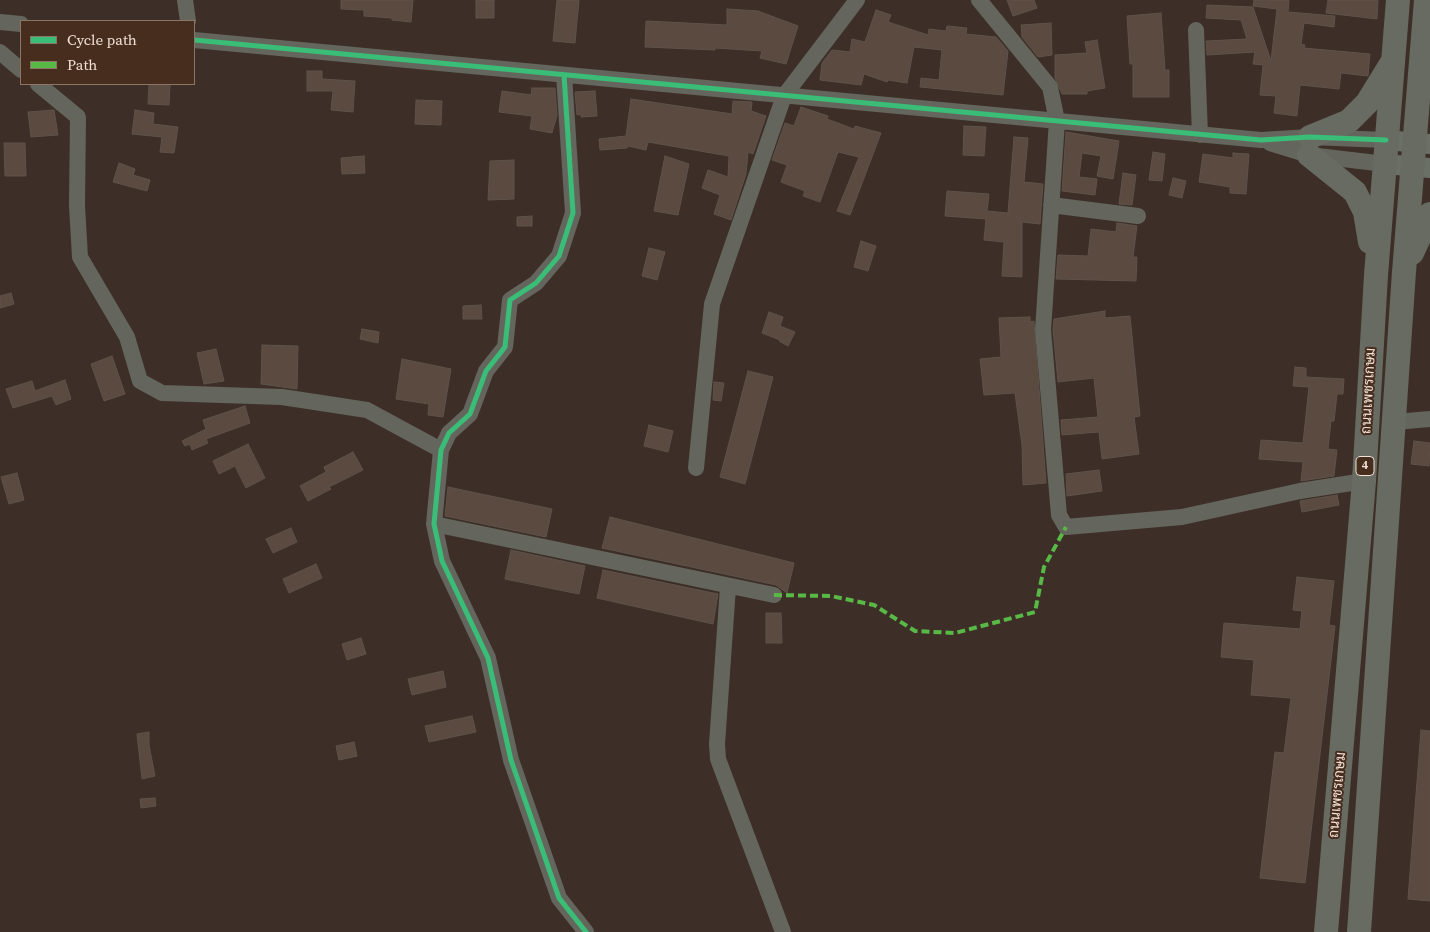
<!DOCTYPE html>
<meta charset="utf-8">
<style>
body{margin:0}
#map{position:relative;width:1430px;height:932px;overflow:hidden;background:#3d2f27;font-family:"Source Serif 4",serif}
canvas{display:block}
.legend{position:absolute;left:20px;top:20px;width:175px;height:65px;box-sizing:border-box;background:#472d1d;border:1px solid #8b7567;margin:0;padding:6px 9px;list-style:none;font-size:15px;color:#f2e1d7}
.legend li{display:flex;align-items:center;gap:10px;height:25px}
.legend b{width:25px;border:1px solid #8b7567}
</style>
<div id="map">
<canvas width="1430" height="932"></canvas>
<ul class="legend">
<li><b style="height:6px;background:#3abd76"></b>Cycle path</li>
<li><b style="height:6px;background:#58b947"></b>Path</li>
</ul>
</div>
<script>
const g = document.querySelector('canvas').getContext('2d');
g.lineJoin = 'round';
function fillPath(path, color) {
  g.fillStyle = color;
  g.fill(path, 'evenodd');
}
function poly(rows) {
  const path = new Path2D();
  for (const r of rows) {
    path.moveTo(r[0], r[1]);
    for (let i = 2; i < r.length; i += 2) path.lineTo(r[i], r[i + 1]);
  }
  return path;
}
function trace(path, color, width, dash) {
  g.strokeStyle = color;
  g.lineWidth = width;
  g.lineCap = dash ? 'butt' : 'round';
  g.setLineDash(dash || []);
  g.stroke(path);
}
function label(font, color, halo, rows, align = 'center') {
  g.font = font + ' "Source Serif 4",Sarabun,serif';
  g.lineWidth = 4;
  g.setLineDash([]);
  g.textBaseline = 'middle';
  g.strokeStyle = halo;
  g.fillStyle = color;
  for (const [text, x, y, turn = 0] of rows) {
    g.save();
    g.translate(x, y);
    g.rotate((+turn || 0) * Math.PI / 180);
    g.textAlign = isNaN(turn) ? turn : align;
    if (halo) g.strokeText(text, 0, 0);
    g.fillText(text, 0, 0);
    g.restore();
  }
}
const building = poly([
 [341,0,413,0,411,22,392,20,392,18,364,16,364,10,341,9,341,0],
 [476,0,494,0,494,18,476,18,476,0],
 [557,0,579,0,575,43,553,41,557,0],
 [1007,0,1034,0,1037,8,1013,16,1007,0],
 [1254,0,1289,0,1288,12,1335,16,1334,27,1304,23,1301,44,1305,45,1304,48,1370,54,1368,76,1341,73,1339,89,1300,85,1297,116,1274,113,1276,96,1260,95,1263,65,1253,64,1255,52,1207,55,1206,41,1247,39,1241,20,1206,18,1207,5,1253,7,1271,61,1277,9,1253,6,1254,0],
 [1328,0,1378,0,1377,19,1326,13,1328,0],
 [727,9,758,11,798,26,786,64,760,58,762,51,715,48,715,50,645,47,646,21,727,25,727,9],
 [876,10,891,15,888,22,928,35,929,29,946,31,947,26,967,28,966,34,996,37,1008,51,1003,95,920,87,921,78,939,80,942,50,914,47,907,83,888,80,887,82,864,74,861,85,820,80,822,63,832,50,850,52,852,39,865,42,876,10],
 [1161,13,1165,70,1169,70,1169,97,1133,97,1133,64,1130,64,1127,16,1161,13],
 [1051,23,1052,55,1038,57,1022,37,1021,25,1051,23],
 [1097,40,1105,88,1087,91,1087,94,1062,94,1055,78,1055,55,1087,53,1085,42,1097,40],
 [307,71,322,71,322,79,355,81,353,112,331,110,333,91,307,91,307,71],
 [149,84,170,84,169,105,148,104,149,84],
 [532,88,555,88,557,115,552,133,530,129,532,116,499,112,502,91,531,95,532,88],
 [595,91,597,116,581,117,581,114,577,115,575,92,595,91],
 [631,99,732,114,733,101,752,102,751,111,766,116,753,154,748,152,746,174,731,220,714,214,720,195,702,188,708,170,728,177,729,156,648,142,646,150,628,146,627,148,600,150,599,139,626,136,631,99],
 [416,100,442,101,441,125,415,124,416,100],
 [801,107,828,116,827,119,854,129,855,126,881,133,850,215,837,211,859,157,838,152,820,202,803,196,805,191,781,182,787,165,772,160,785,123,794,126,801,107],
 [54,110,58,135,31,137,28,112,54,110],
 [135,110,154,113,153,124,178,127,174,153,160,152,162,137,132,134,135,110],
 [964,126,986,127,984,156,963,155,964,126],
 [1066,132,1119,141,1113,179,1097,176,1101,156,1082,153,1079,177,1097,179,1095,195,1062,191,1066,132],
 [1014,137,1028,138,1024,182,1043,184,1040,224,1022,222,1022,277,1002,276,1004,242,984,240,986,219,945,216,947,191,989,194,987,211,1008,213,1014,137],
 [4,143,25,143,26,176,5,176,4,143],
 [1153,152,1165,154,1162,181,1149,180,1153,152],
 [1233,153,1249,154,1246,194,1230,193,1230,187,1199,182,1203,154,1233,158,1233,153],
 [364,156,365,173,342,174,341,158,364,156],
 [665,156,689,164,678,215,654,211,665,156],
 [514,160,514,199,488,200,490,161,514,160],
 [119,163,135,169,133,175,150,180,147,191,113,182,119,163],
 [1123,173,1136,175,1132,205,1119,204,1123,173],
 [1173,178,1186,181,1182,198,1169,195,1173,178],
 [532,216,532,226,517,226,517,217,532,216],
 [1117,223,1137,226,1133,257,1137,257,1136,281,1056,279,1058,255,1088,256,1091,229,1116,232,1117,223],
 [861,241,876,246,868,271,854,267,861,241],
 [649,248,665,252,657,280,642,276,649,248],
 [11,293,14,304,0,308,0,296,11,293],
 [481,305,482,319,463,319,463,306,481,305],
 [1105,311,1105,318,1130,316,1140,416,1134,417,1139,454,1102,459,1099,432,1062,435,1061,420,1098,417,1094,378,1058,382,1053,330,1054,319,1105,311],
 [769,312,783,317,780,326,795,332,788,346,779,341,780,340,762,333,769,312],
 [1030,317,1030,322,1034,321,1046,483,1023,485,1022,445,1015,393,984,395,980,359,1001,357,999,318,1030,317],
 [362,329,379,332,378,343,360,339,362,329],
 [262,345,298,346,297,389,261,384,262,345],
 [216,349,224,381,204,384,197,353,216,349],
 [112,356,125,394,104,401,91,364,112,356],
 [402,359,451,369,443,417,428,415,429,404,396,399,402,359],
 [1295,367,1306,368,1306,377,1344,379,1343,394,1337,394,1334,421,1331,421,1328,449,1337,450,1334,476,1301,481,1303,462,1259,459,1261,440,1303,443,1309,387,1293,386,1295,367],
 [748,371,773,377,745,484,720,477,748,371],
 [65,380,71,399,56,405,52,396,13,408,6,389,32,381,35,391,65,380],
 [714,382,724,383,721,401,713,400,714,382],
 [245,406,250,423,206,439,208,443,192,450,190,444,185,446,182,441,206,429,203,420,245,406],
 [649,425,673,431,668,452,644,446,649,425],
 [1414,441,1430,443,1429,466,1411,464,1414,441],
 [248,444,265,478,246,488,235,466,219,474,213,461,248,444],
 [353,452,363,470,329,487,331,489,308,501,300,486,326,472,324,467,353,452],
 [1099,470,1102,491,1067,496,1066,474,1099,470],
 [17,473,24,500,9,504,1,477,17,473],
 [448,487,552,509,546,537,445,516,448,487],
 [1337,495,1339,505,1302,512,1300,501,1337,495],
 [610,517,794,563,787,593,776,585,602,548,610,517],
 [291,528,297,542,273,553,266,539,291,528],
 [511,550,585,566,579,594,505,579,511,550],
 [316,564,322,578,289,593,283,579,316,564],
 [603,570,718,594,713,624,597,598,603,570],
 [1297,577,1334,581,1329,625,1335,626,1305,883,1260,878,1275,752,1284,753,1291,698,1251,695,1254,660,1221,657,1224,623,1300,629,1302,611,1293,610,1297,577],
 [766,613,781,613,782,643,766,643,766,613],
 [361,638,366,654,347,660,342,644,361,638],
 [443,671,446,687,412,695,408,679,443,671],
 [472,716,476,732,429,742,425,726,472,716],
 [1421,730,1430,731,1430,901,1408,899,1421,730],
 [149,732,149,745,155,776,142,779,137,734,149,732],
 [354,742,357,756,339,760,336,746,354,742],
 [155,798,156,806,141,808,140,799,155,798]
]);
const minor = poly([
 [185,0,188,21],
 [979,0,1050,87,1057,121,1043,330,1059,515,1066,527,1182,517,1300,491,1364,481],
 [0,22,21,24],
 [1196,30,1200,135],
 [194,40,1261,140,1310,137,1386,140],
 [0,52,21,70],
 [564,75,573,213,559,256,536,283,510,300,505,347,486,371,470,414,449,433,441,450,434,524,442,561,488,658,511,760,559,898,586,932],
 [38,84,78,117,77,206,80,257,127,337,140,381,162,393,282,397,367,410,441,450],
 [1270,143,1309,155,1385,164],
 [1051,205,1138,216],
 [1395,422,1430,419],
 [696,468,712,304,784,96,857,0],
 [434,524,774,595],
 [728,587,717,744,718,759,783,932]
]);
const major = poly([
 [1386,140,1430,144],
 [1385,164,1430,168]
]);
const highway = poly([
 [1310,137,1349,121,1367,103,1391,64],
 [1309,155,1355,192,1365,212,1370,242],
 [1412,253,1430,214],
 [1326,932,1364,481,1376,275,1398,0],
 [1359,932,1404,272,1426,0]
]);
const quiet = poly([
 [774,595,831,596,874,605,915,631,955,633,1035,612,1044,567,1066,527]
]);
const cycleway = poly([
 [194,40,1261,140,1310,137,1386,140],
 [564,75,573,213,559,256,536,283,510,300,505,347,486,371,470,414,449,433,441,450,434,524,442,561,488,658,511,760,559,898,586,932]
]);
const shields = [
 [1365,466,18]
];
const shieldNames = [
 ["4",1365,466]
];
const streetNames = [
 ["ถนนเพชรเกษม",1369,391,-87],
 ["ถนนเพชรเกษม",1338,795,-85]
];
fillPath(building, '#5a4a40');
trace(building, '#5e524a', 1);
trace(minor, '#64665e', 16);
trace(major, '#6a7066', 20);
trace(highway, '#686b62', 24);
trace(quiet, '#58b947', 4, [8, 4]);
trace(cycleway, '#3abd76', 5);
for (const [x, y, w] of shields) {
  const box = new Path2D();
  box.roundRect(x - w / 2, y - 9.5, w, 19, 4);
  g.fillStyle = '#472d1d';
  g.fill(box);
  trace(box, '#f2e1d7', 1);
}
label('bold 12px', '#f2e1d7', null, shieldNames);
label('14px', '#f2e1d7', '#472d1d', streetNames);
</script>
